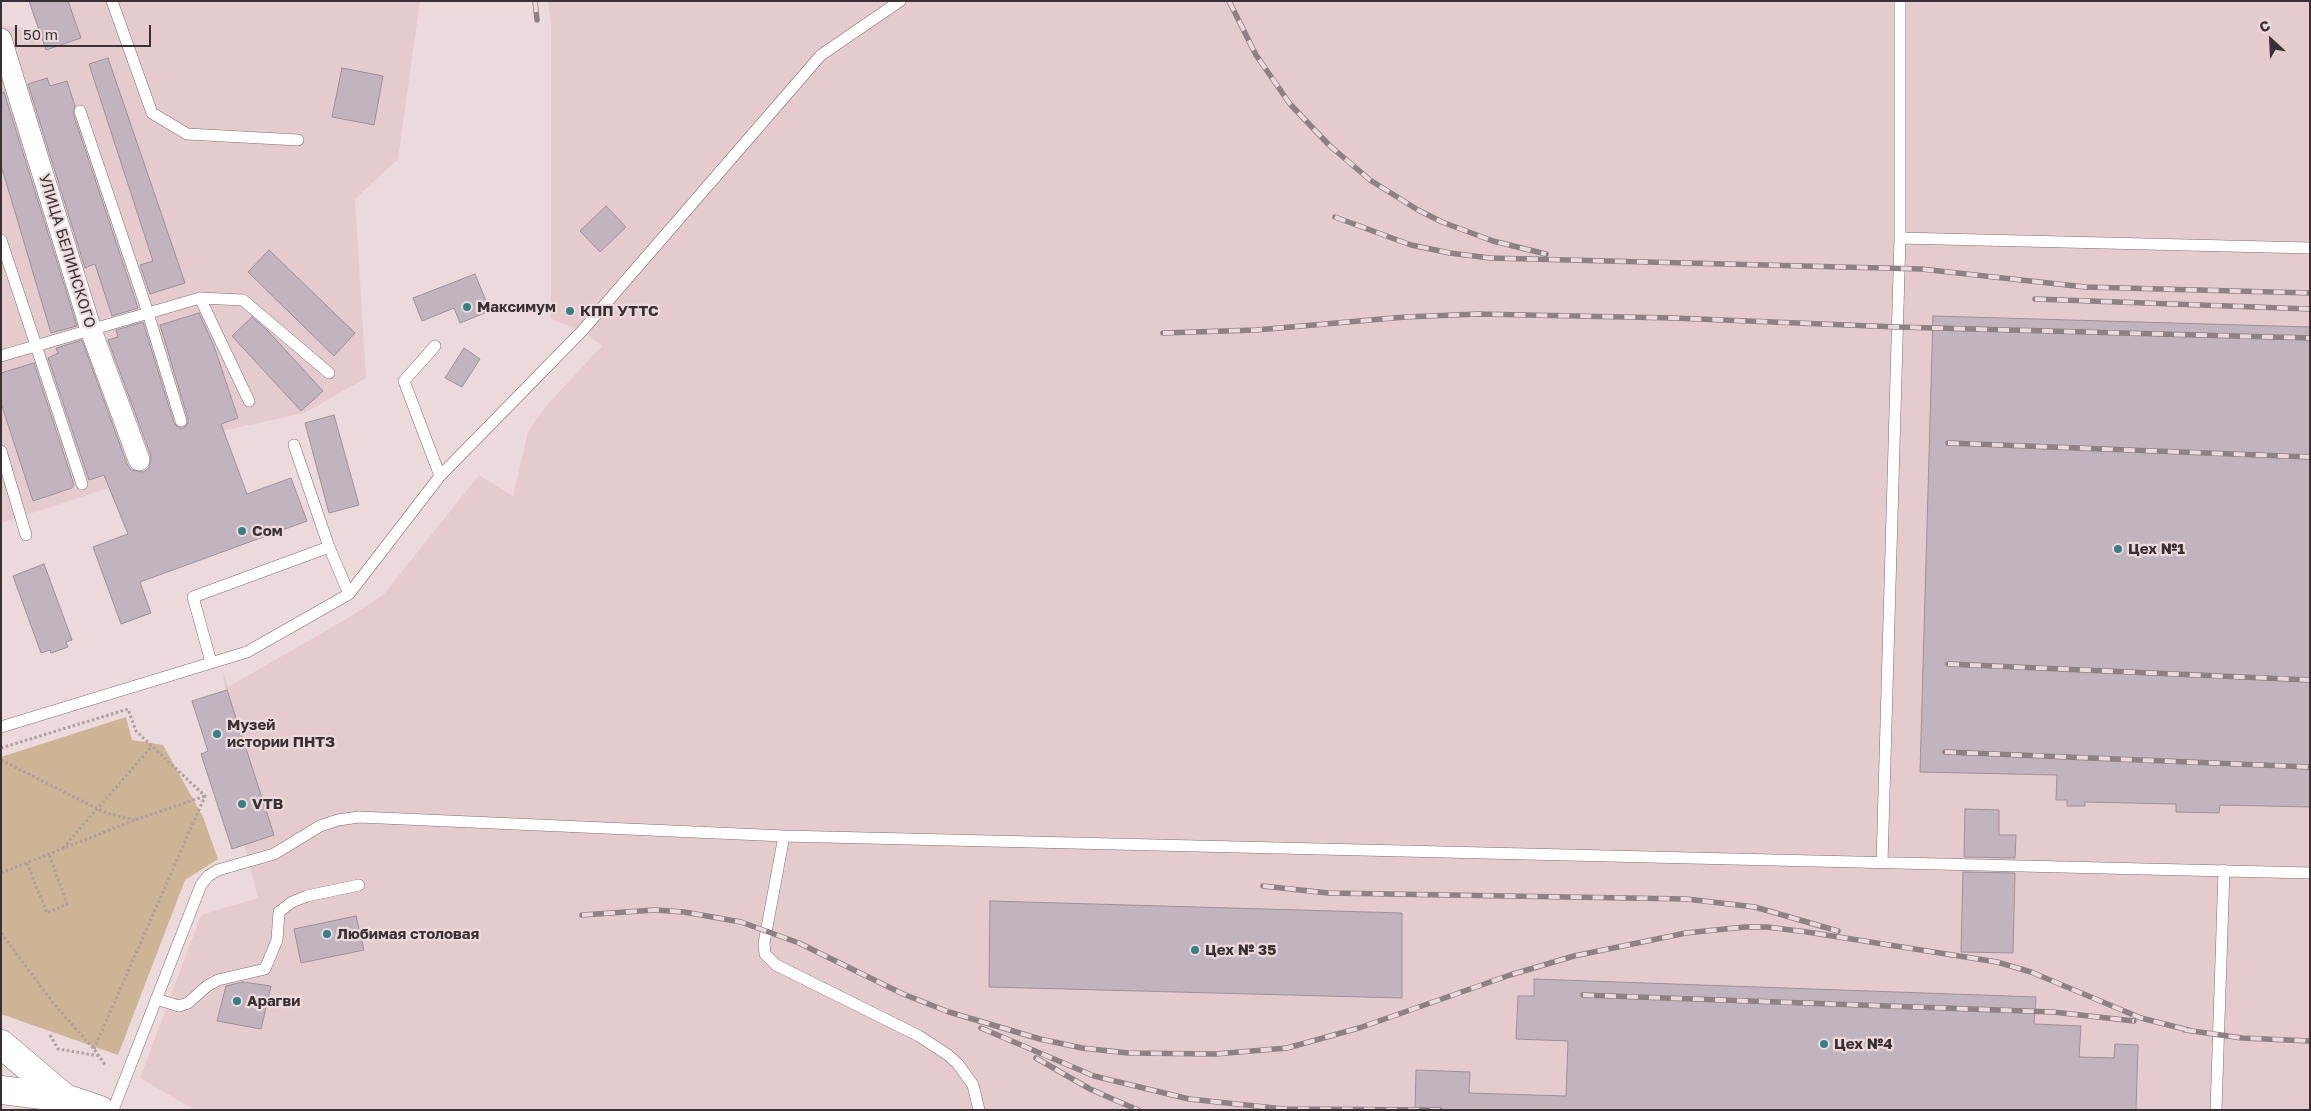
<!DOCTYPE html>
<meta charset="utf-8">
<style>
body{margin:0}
#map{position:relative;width:2311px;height:1111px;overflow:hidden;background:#ecd9dc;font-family:"Golos Text",sans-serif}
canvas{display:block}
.frame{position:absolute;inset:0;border:2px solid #383032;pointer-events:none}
.north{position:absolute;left:2246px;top:15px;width:50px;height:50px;-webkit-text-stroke:4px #ecd9dc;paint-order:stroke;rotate:335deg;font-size:14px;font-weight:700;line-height:20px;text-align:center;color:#383032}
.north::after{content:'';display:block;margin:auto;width:18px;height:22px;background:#383032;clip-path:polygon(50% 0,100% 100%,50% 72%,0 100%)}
.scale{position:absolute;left:15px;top:25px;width:136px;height:22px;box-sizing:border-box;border:2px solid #383032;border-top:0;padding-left:6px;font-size:15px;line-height:18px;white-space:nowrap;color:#383032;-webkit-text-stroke:4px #ecd9dc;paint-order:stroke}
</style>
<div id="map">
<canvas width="2311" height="1111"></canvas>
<div class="frame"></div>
<div class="north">С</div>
<div class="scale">50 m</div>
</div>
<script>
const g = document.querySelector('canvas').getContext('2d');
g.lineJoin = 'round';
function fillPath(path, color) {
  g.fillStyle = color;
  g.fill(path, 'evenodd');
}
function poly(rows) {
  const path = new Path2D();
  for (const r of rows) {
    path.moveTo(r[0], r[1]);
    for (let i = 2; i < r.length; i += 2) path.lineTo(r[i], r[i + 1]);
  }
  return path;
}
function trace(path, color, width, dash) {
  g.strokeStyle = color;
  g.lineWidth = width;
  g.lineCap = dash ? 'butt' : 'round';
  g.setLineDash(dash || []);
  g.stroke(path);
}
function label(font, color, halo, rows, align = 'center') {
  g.font = font + ' "Golos Text",sans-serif';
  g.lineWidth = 4.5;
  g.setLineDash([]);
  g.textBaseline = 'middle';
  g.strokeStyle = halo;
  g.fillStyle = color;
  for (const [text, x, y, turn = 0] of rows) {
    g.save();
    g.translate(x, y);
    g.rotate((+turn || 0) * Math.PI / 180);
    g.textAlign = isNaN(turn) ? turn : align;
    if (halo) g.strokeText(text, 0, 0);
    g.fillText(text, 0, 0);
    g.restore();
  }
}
const built = poly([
 [68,1,420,1,398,159,355,199,366,378,304,413,194,437,109,488,1,523,1,26,30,28,46,50,81,37],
 [548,1,2310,1,2310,1110,195,1110,140,1078,201,915,258,898,241,831,223,672,228,687,348,618,384,594,479,475,513,496,528,432,546,406,602,346,582,331,551,319,551,24]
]);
const green = poly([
 [126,717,132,740,163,745,203,817,218,859,185,880,118,1055,1,1014,1,757]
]);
const building = poly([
 [29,1,68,1,81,38,46,50,29,1],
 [108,58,185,283,150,294,140,265,153,261,89,64,108,58],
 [342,68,383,76,374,125,332,117,342,68],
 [47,78,50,86,67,81,75,106,73,113,138,308,112,316,95,264,85,268,28,84,47,78],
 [4,92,77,326,51,333,1,165,1,93,4,92],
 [606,206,626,227,600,252,580,231,606,206],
 [269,250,355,333,334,356,248,272,269,250],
 [475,274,490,311,460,323,454,308,422,321,413,298,475,274],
 [199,313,214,346,238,418,221,424,247,494,291,478,307,521,140,582,151,613,121,624,93,547,128,534,104,475,89,480,48,358,58,353,56,348,82,340,127,464,131,470,143,472,149,468,151,456,108,340,118,337,116,330,143,322,174,423,179,428,184,428,188,423,188,419,160,325,199,313],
 [1933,316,2310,327,2310,807,2220,805,2219,813,2176,812,2176,804,2085,802,2085,806,2067,806,2067,800,2056,800,2057,775,1920,772,1933,316],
 [252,317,267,330,323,391,301,411,232,336,252,317],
 [464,348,480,359,462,387,445,378,464,348],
 [34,363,74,485,72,488,33,501,1,403,1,373,34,363],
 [334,415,359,505,329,513,305,423,334,415],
 [44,564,72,640,66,642,68,647,51,653,50,650,41,653,13,576,44,564],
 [227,690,274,835,232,849,201,754,208,751,192,701,227,690],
 [1965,809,1999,810,1999,835,2016,835,2015,858,1964,857,1965,809],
 [1963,872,2015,873,2013,953,1961,952,1963,872],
 [990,901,1402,913,1402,998,989,987,990,901],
 [356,916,364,950,301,963,294,929,356,916],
 [1534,979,2036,997,2034,1024,2081,1026,2079,1057,2114,1058,2115,1044,2138,1045,2136,1110,1415,1110,1416,1070,1470,1072,1469,1093,1566,1096,1568,1041,1516,1039,1518,996,1534,996,1534,979],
 [243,982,271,986,261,1029,217,1021,226,986,243,982]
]);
const path = poly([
 [1,748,128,709,136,731,205,796,94,1049],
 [1,760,106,813,135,820],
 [63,848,152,746],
 [27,863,47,913,67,904,49,854],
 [1,873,135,820,205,796],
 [1,933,54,1004,94,1049,106,1066],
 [50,1035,58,1049,100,1056]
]);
const lane = poly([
 [112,1,152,113,187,134,298,140],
 [1900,1,1900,238,2310,248],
 [80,111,148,313,181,421],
 [1,240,82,484],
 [200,298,249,401],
 [435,346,404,381,440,476],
 [1,356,200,298,243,300,329,373],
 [294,445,329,547,349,594],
 [1,451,26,535],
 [211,662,193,597,329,547],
 [1,727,247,652,349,594,440,476,582,331,821,55,900,1],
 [784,836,764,943,765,954,776,965,919,1036,948,1055,958,1064,973,1085,979,1110],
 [1882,863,1900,238],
 [156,999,179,1006,188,1003,207,986,218,980,265,969,277,940,279,912,292,902,307,896,359,885],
 [113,1110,201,885,208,876,218,870,274,854,320,826,338,820,359,817,784,836,2310,873],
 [2216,1110,2224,870]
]);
const street = poly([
 [1,39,91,330,139,460]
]);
const primary = poly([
 [1,1044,65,1098],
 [1,1090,65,1098,100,1110]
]);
const rail = poly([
 [535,1,537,20],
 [1229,1,1256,55,1290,104,1329,145,1370,180,1418,210,1442,222,1493,241,1546,254],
 [1335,217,1411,245,1450,253,1490,258,1921,269,2085,287,2310,293],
 [2035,299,2310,309],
 [1163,333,1256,330,1405,317,1478,314,1673,318,1897,327,2310,338],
 [1948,443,2310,457],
 [1948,664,2310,680],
 [1945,752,2310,767],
 [1263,886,1328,893,1686,899,1755,907,1838,931],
 [582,915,655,910,684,912,741,922,799,943,903,994,949,1012,1040,1039,1082,1048,1128,1053,1216,1054,1287,1048,1359,1028,1510,975,1574,956,1686,933,1745,927,1767,927,1807,932,1997,962,2031,972,2141,1018,2192,1031],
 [1583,995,2053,1012,2134,1021],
 [981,1028,1094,1076,1189,1099,1284,1109,1440,1110],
 [2185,1030,2242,1038,2310,1041],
 [1036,1058,1090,1089,1138,1110]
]);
const markers = [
 [467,307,5,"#377f87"],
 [570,311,5,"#377f87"],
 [242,531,5,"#377f87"],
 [2118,549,5,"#377f87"],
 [217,734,5,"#377f87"],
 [242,804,5,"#377f87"],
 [327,934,5,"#377f87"],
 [1195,950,5,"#377f87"],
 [237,1001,5,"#377f87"],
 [1824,1044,5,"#377f87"]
];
const streetNames = [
 ["УЛИЦА БЕЛИНСКОГО",67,251,73]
];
const poiNames = [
 ["Максимум",477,307],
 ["КПП УТТС",580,311],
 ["Сом",252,531],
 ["Цех №1",2128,549],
 ["Музей",227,725],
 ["истории ПНТЗ",227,742],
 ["VTB",252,804],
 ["Любимая столовая",337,934],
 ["Цех № 35",1205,950],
 ["Арагви",247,1001],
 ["Цех №4",1834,1044]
];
fillPath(built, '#e6cbce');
fillPath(green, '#cdb495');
fillPath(building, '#c2b4be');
trace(building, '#9d909a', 1);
trace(lane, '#7e6d70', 12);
trace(street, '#7e6d70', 22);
trace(primary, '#7e6d70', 29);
trace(path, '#ad9ea0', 3, [2.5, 2.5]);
trace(lane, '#fff', 11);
trace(street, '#fff', 21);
trace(primary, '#fff', 28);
trace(rail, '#8e8183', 5.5);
trace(rail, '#ecd9dc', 4, [11]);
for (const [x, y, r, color] of markers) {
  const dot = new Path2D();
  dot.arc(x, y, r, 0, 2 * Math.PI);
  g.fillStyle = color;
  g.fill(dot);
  trace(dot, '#ecd9dc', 2);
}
label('15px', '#383032', '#ecd9dc', streetNames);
label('bold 15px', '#383032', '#ecd9dc', poiNames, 'left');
</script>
